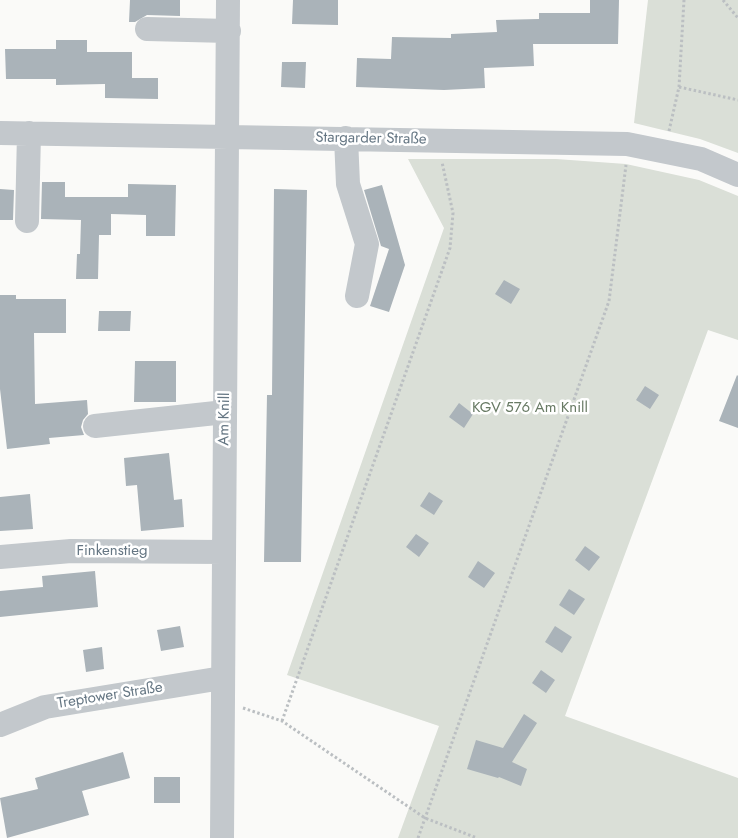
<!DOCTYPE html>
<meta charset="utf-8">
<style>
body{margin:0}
canvas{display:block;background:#fafaf8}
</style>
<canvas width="738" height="838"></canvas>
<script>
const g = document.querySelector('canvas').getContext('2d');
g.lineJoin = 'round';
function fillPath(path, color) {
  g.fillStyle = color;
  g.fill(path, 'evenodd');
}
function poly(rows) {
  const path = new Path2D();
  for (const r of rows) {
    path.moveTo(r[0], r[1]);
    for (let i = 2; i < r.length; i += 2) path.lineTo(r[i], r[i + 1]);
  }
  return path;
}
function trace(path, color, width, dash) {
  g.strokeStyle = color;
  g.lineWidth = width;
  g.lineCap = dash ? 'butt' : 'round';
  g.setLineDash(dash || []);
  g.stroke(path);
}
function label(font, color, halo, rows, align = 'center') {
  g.font = font + ' Jost,sans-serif';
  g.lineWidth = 5;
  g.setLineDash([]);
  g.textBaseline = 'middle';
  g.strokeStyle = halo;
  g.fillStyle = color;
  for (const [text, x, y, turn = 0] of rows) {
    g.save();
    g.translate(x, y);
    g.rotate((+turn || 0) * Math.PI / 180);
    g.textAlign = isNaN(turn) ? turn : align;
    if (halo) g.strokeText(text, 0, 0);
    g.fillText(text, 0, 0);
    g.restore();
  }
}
const green = poly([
 [648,0,738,0,738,153,700,139,634,123],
 [408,159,556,159,626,164,699,180,738,196,738,340,708,330,565,716,738,778,738,838,398,838,439,726,287,675,444,228]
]);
const building = poly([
 [130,0,180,0,180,16,147,15,135,22,129,22],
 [293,0,338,0,338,25,292,24],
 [590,0,619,0,618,44,533,44,534,66,484,68,485,88,444,90,356,87,357,58,391,59,392,37,451,38,451,34,497,32,496,20,539,19,539,13,590,13],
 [56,40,87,40,87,52,132,52,132,78,158,78,158,99,105,98,105,84,56,85,56,79,6,79,5,49,56,49],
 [282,62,306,62,305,88,281,87],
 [42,182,65,182,65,197,128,197,128,184,176,185,175,236,146,236,146,215,111,214,111,235,99,235,98,279,76,279,77,254,80,254,81,220,41,219],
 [382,185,405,265,389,312,370,306,389,249,381,246,364,190],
 [0,189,14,190,13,220,0,220],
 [274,189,307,190,301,562,264,562,267,395,272,395],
 [504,280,520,289,511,304,495,294],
 [0,295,16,295,16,299,66,299,66,333,34,333,35,404,87,400,88,414,83,420,81,427,84,435,49,438,50,444,7,449,0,389],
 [99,311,131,311,130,331,98,331],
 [135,361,176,361,176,402,134,402],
 [737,375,738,376,738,428,719,421],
 [645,386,659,395,650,409,636,400],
 [459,403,473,414,464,428,449,417],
 [169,453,174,500,182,499,184,527,141,531,137,485,126,486,124,458],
 [429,492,443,501,434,515,420,506],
 [30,494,33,529,0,531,0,497],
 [416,534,429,543,419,557,406,547],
 [585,546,600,557,589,571,575,560],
 [478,561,495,573,484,588,468,577],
 [95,571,98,607,0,617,0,591,43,587,42,576],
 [569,589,585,599,574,615,559,605],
 [180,626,184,647,161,651,157,630],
 [555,626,572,637,562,653,545,642],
 [102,647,104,669,86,672,83,650],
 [541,670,555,680,546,693,532,683],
 [524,714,537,723,512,762,527,769,521,786,499,777,498,778,467,769,476,740,503,748],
 [123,752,130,778,82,791,89,815,7,838,0,798,38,789,35,778],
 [154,777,180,777,180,803,154,803]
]);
const path = poly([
 [723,0,738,18],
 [679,87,738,100],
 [669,131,679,87,684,0],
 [243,708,282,721,425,818,477,838],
 [282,721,450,248,453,213,442,162],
 [418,838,609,301,626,165]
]);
const minor = poly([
 [147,29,229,31],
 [0,133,627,144,701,159,738,175],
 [346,138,348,184,367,244,357,296],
 [27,221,29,133],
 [95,426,225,412],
 [0,557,71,551,224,552],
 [0,725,45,707,222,678],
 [222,838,228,0]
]);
const streetNames = [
 ["Stargarder Straße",371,139,1],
 ["Am Knill",225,419,-89],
 ["Finkenstieg",112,551],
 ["Treptower Straße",110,696,-9]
];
const parkNames = [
 ["KGV 576 Am Knill",530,408]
];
fillPath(green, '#dadfd7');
fillPath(building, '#aab3b9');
trace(path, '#bbbfc2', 3, [2.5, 2.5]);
trace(minor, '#c3c8cc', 24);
label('15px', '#657683', '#fff', streetNames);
label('15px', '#687a64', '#fff', parkNames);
</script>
